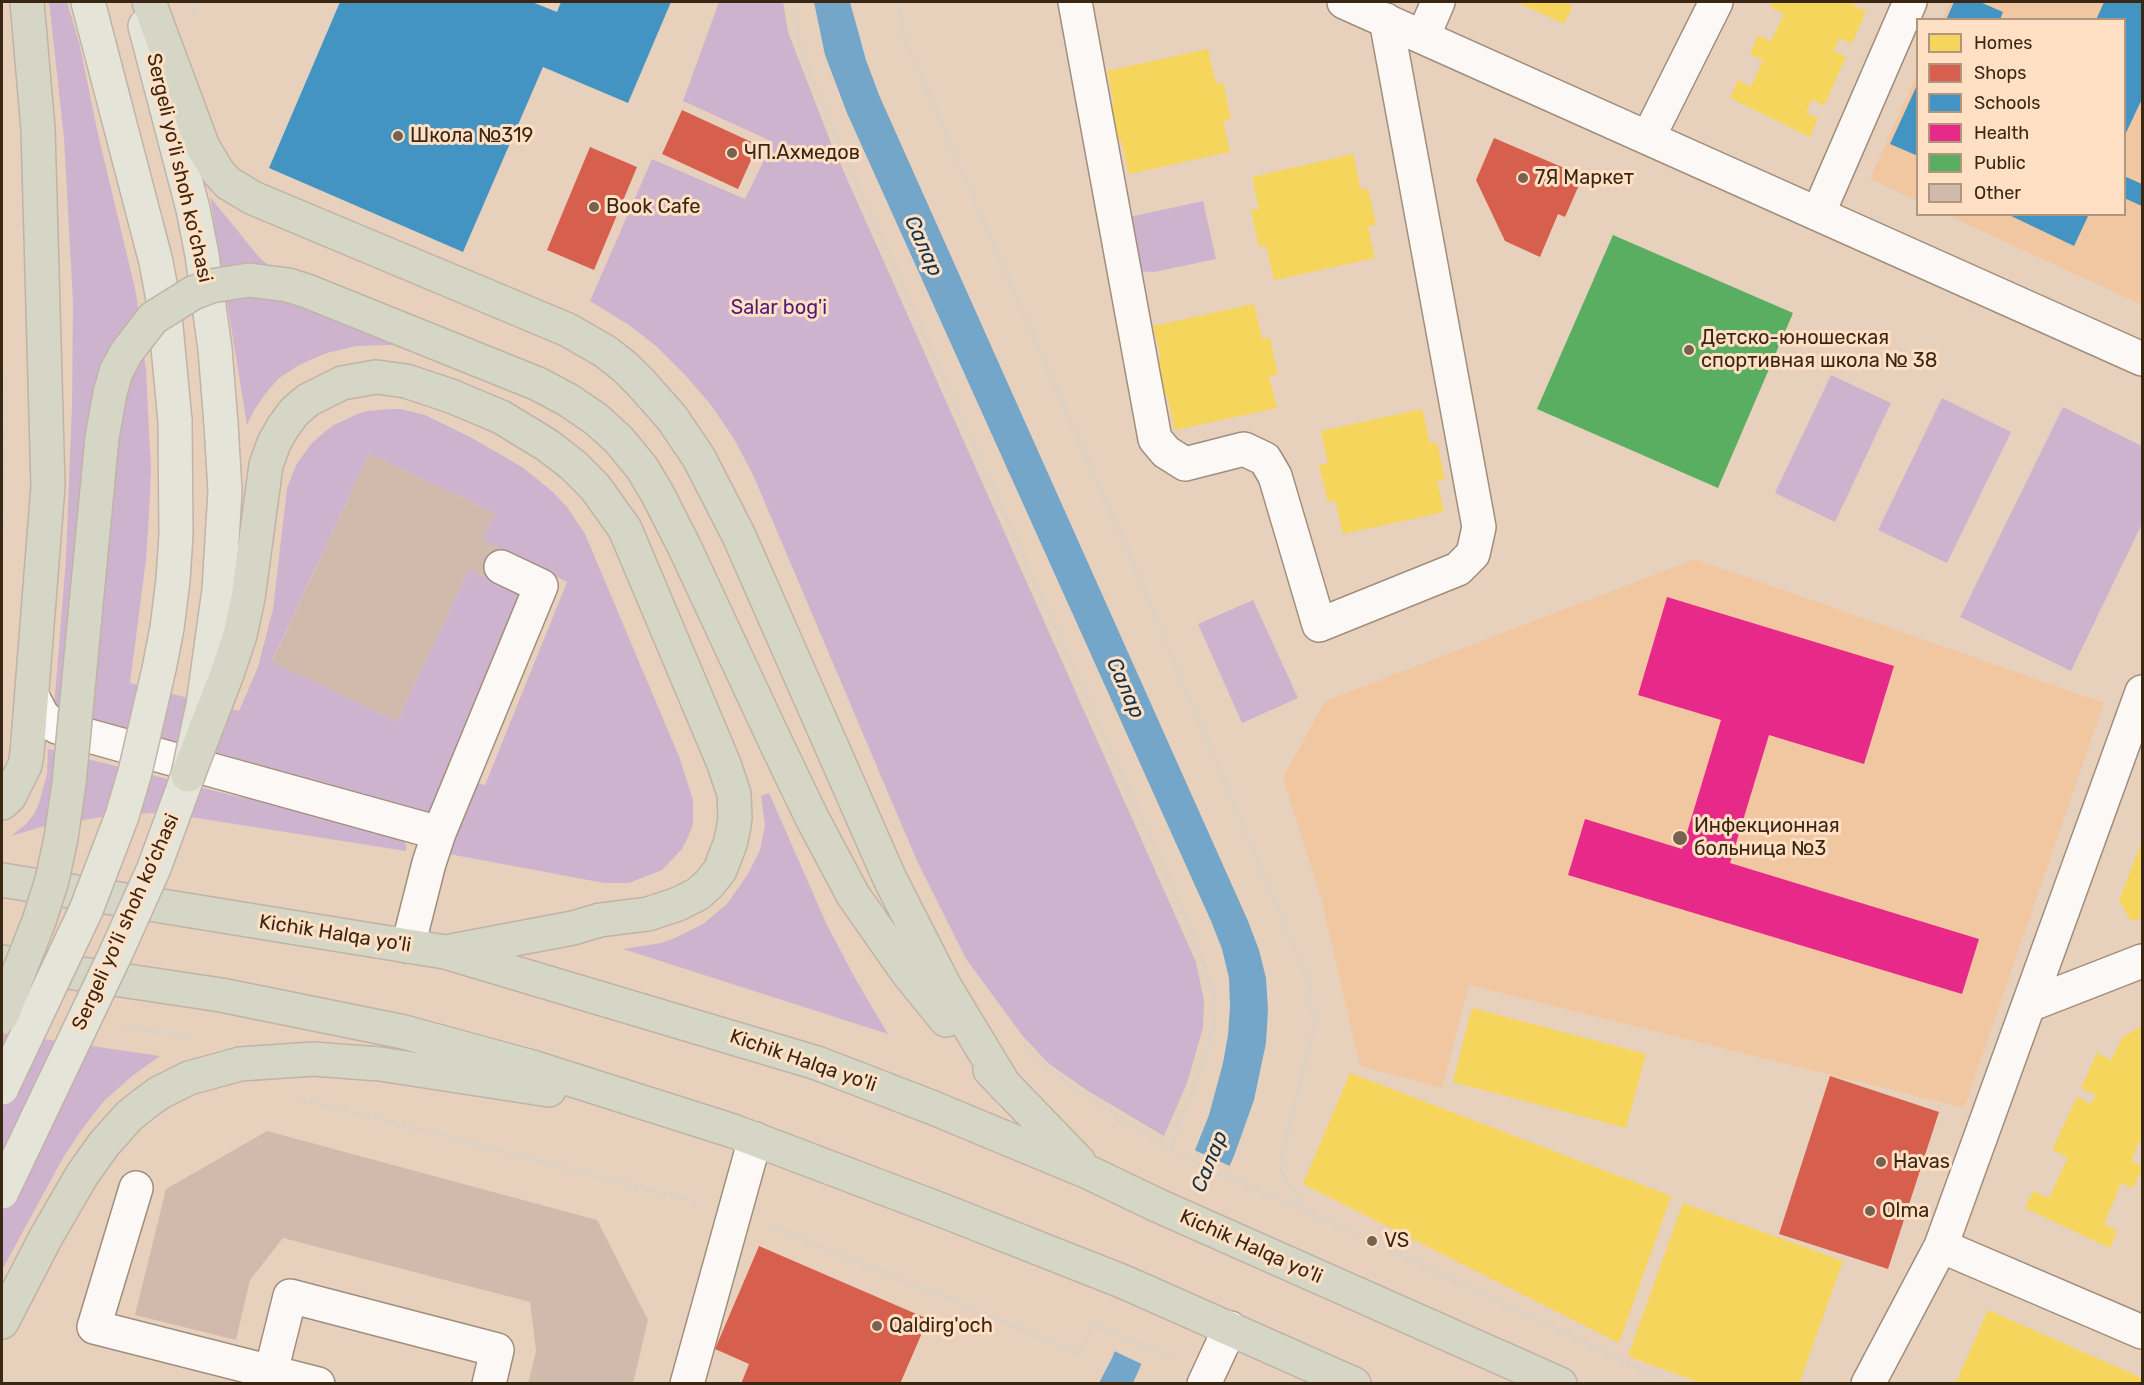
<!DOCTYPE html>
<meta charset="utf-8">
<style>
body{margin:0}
#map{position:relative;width:2144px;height:1385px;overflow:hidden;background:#e8d1bc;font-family:Rubik,sans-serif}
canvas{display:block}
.frame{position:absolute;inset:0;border:3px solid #392613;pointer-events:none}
.legend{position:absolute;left:1916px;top:18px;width:210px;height:198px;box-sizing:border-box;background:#ffe0c4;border:2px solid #b0967d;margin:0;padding:8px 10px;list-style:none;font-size:18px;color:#392613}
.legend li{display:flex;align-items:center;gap:12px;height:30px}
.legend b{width:30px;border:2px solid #b0967d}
</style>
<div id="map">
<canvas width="2144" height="1385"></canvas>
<div class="frame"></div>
<ul class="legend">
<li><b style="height:16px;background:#f6d55c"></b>Homes</li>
<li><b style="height:16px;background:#d6604d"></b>Shops</li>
<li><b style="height:16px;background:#4393c3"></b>Schools</li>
<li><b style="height:16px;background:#e7298a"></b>Health</li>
<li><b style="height:16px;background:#5aae61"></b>Public</li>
<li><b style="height:16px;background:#d1baac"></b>Other</li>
</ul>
</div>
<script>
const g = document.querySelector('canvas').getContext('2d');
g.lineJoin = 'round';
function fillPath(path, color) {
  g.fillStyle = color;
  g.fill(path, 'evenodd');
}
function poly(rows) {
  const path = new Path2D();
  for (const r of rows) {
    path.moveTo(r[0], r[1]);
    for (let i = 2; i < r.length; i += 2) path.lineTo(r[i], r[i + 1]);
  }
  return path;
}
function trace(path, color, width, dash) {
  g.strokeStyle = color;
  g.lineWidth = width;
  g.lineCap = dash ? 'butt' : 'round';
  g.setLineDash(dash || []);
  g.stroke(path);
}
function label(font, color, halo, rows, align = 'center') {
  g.font = font + ' Rubik,sans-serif';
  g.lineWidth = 6;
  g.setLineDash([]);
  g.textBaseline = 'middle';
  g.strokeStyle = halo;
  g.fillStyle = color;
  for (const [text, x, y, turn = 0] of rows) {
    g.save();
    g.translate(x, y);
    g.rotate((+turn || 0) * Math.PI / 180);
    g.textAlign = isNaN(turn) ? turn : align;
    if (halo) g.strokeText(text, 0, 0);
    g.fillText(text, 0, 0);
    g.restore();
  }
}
const built = poly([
 [1950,2,2142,2,2142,305,1947,215,2124,214,2124,20,1942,20],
 [1917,74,1917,201,1870,179],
 [1695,559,2104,703,1964,1108,1469,985,1442,1088,1360,1066,1321,898,1283,778,1325,701]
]);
const green = poly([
 [49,2,67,2,79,42,98,134,136,293,146,370,151,470,149,515,146,560,130,683,239,711,258,667,273,609,287,488,296,465,311,444,321,435,332,426,355,415,366,411,390,409,401,409,425,415,472,438,522,467,553,492,567,507,585,534,680,759,693,800,693,824,688,837,682,849,662,870,629,883,604,883,449,854,474,782,485,785,567,582,482,540,495,513,369,454,272,661,397,721,469,569,522,594,430,812,54,708,66,558,72,405,73,303,64,138],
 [719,2,783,2,788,32,831,143,1196,962,1204,1000,1203,1028,1187,1083,1164,1136,1088,1091,1048,1063,1022,1035,966,959,917,861,754,477,734,439,711,405,685,375,656,346,629,325,590,301,652,159,745,199,773,142,683,101],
 [210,197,259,257,281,276,407,347,392,345,356,346,327,353,301,364,279,378,266,393,254,410,247,425],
 [1203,201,1216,259,1154,272,1136,271,1129,217],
 [1831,375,1891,403,1835,522,1775,493],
 [1942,398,2011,432,1947,563,1878,530],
 [2063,407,2142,446,2142,524,2071,671,1960,617],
 [1253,600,1298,698,1242,723,1198,624],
 [48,749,227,794,379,826,403,838,406,845,406,851,178,815,152,813,108,816,45,826,11,836,26,824,34,814,39,803,47,774],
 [769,793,827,925,856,980,888,1034,623,949,661,943,675,938,703,924,727,904,748,874,760,850,765,825,761,796],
 [2,1033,160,1056,131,1077,105,1100,82,1129,63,1158,2,1270]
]);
const water = poly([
 [814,2,850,2,866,60,879,95,1248,921,1259,950,1266,978,1268,1010,1266,1043,1254,1100,1234,1156,1133,1383,1099,1383,1112,1358,1209,1115,1223,1063,1228,1035,1230,1007,1229,978,1222,949,1211,921,847,113,825,55]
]);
const pier = poly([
 [1192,1149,1232,1167,1146,1366,1112,1350]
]);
const homes = poly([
 [1517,2,1563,2,1573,6,1564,24],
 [1773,2,1855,2,1854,6,1866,11,1852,44,1839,38,1834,51,1846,57,1824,106,1812,99,1806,113,1818,118,1810,137,1730,98,1738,80,1751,87,1763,60,1750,54,1758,35,1771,41,1784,14,1770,7],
 [1208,49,1216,84,1223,82,1231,119,1223,121,1230,152,1129,174,1121,140,1114,141,1106,105,1114,103,1107,71],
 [1353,154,1361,190,1368,188,1376,225,1368,226,1375,258,1274,280,1266,245,1259,247,1251,210,1259,209,1252,177],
 [1254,304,1262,339,1270,338,1278,374,1269,376,1277,408,1175,430,1167,395,1160,396,1152,360,1161,358,1153,326],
 [1422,409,1430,444,1437,443,1445,479,1437,481,1444,512,1343,534,1335,500,1328,502,1319,465,1328,463,1321,431],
 [2142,841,2142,917,2131,921,2119,900],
 [1472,1008,1646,1054,1626,1128,1453,1082],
 [2142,1026,2142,1135,2131,1161,2142,1166,2142,1169,2133,1188,2121,1183,2104,1224,2117,1231,2110,1248,2025,1208,2033,1191,2049,1198,2068,1157,2052,1150,2077,1097,2091,1104,2096,1095,2081,1088,2097,1053,2111,1060,2123,1037],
 [1350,1073,1671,1196,1619,1343,1303,1184],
 [1683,1203,1843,1261,1799,1384,1703,1384,1628,1356],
 [1988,1310,2142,1378,2142,1384,1956,1383]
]);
const shops = poly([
 [682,110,758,145,738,189,662,154],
 [1494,138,1583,176,1565,217,1558,214,1540,257,1505,241,1476,180],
 [590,147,637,167,594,270,547,250],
 [1830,1076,1939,1112,1888,1269,1779,1234],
 [759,1246,928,1319,900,1384,741,1384,749,1364,715,1349]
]);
const schools = poly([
 [340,2,532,2,557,12,561,2,671,2,628,103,543,67,463,252,269,168],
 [1954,2,1980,2,2003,12,2000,20,1946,20],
 [2104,2,2142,2,2142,99,2124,137,2124,20,2096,20],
 [1918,83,1918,156,1890,144],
 [2124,176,2142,184,2142,206,2124,198],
 [2007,214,2089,214,2074,246]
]);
const health = poly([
 [1667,597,1894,666,1864,764,1769,735,1730,863,1979,939,1962,994,1568,875,1585,819,1682,849,1721,720,1638,695]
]);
const public = poly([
 [1613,235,1793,313,1718,488,1537,409]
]);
const building = poly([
 [369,454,495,513,482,540,508,552,494,581,469,569,397,721,272,662],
 [267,1131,597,1220,648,1320,633,1384,528,1384,536,1351,530,1302,283,1238,250,1280,236,1340,135,1315,166,1189]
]);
const path = poly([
 [191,2,195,17],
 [792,2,799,39,814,84,862,196,1192,931,1214,992,1214,1024,1205,1057,1170,1149],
 [898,2,905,40,1099,487,1119,530,1309,983,1314,1025,1280,1168,1305,1211],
 [2,553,7,371],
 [121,1026,182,1035,192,1041],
 [1024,1045,1037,1059,1074,1088,1182,1156,1372,1241,1625,1362,1676,1384],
 [298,1098,700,1203],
 [1113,1127,1117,1116],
 [767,1225,1022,1329,1078,1354,1094,1324,1178,1361]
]);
const minor = poly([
 [1075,2,1155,439,1166,452,1185,464,1244,449,1265,459,1275,476,1319,625,1458,569,1473,554,1479,527,1386,20],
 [1344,2,2142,359],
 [1423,37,1438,2],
 [1648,138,1716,2],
 [1818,214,1910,2],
 [32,696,42,715,49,722,57,727,439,833],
 [408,946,429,863,439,833,541,586,501,567],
 [2029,1005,2142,961],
 [136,1188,94,1327,318,1384],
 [1941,1246,2142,1332],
 [271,1372,290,1296,497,1350,489,1384],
 [687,1384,755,1139],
 [1204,1384,1230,1328],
 [1868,1384,1941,1246,2142,692]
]);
const major = poly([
 [88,2,156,262,164,305,175,421],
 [145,26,193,209,202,255,215,349,221,424]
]);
const highway = poly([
 [149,2,203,147,218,172,228,183,253,198,568,330,606,352,625,367,641,383,672,418,699,458,739,536,890,879,944,985,1005,1086],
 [266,465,274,443,283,427,294,412,308,400,342,383,376,377,406,381,451,396,501,417,547,445,573,465,595,487,625,529,724,764,734,794,735,818,733,831,730,844,720,870,709,884,698,894,678,904,648,914,600,920,573,928,451,951],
 [775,741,812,818,853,895,907,972,946,1020],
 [2,803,9,797,25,765,27,753,48,486,38,129,27,2],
 [2,880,445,952,817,1063,931,1107,1090,1173,1159,1206,1560,1384],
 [2,962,221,995,404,1032,532,1067,733,1131,944,1211,1124,1282,1354,1384],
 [990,1070,1079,1162],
 [2,1322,46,1237,82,1175,104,1144,129,1116,144,1104,159,1093,189,1078,240,1064,313,1059,380,1064,549,1090]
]);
const majorBridge = poly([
 [2,1088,86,910,122,816,135,772,159,669,167,628,173,580,176,535,175,421],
 [2,1192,116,953,154,868,188,775,203,705,219,590,225,491,221,424]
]);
const highwayBridge = poly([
 [188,775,227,674,240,635,248,598,266,465],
 [2,1015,39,921,52,880,61,838,69,783,102,438,110,393,116,372,126,353,153,318,193,293,211,286,249,280,288,285,307,291,538,384,568,400,596,419,619,440,642,468,657,493,684,546,775,741]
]);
const markers = [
 [398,136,6,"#76624e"],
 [732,153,6,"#76624e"],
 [1523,178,6,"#76624e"],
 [594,207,6,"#76624e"],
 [1689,350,6,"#76624e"],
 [1680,838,8,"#76624e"],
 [1881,1162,6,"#76624e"],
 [1870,1211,6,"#76624e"],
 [1372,1241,6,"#76624e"],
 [877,1326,6,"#76624e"]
];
const poiNames = [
 ["Школа №319",410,136],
 ["ЧП.Ахмедов",744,153],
 ["7Я Маркет",1535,178],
 ["Book Cafe",606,207],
 ["Детско-юношеская",1701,338],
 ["спортивная школа № 38",1701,361],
 ["Инфекционная",1694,826],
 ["больница №3",1694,849],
 ["Havas",1893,1162],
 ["Olma",1882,1211],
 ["VS",1384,1241],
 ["Qaldirg'och",889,1326]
];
const streetNames = [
 ["Sergeli yo‘li shoh ko‘chasi",179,168,77],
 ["Sergeli yo‘li shoh ko‘chasi",126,922,-66],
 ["Kichik Halqa yo'li",335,934,9],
 ["Kichik Halqa yo'li",803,1061,19],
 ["Kichik Halqa yo'li",1251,1247,24]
];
const parkNames = [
 ["Salar bog'i",779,308]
];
const waterNames = [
 ["Салар",923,246,66],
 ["Салар",1125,688,66],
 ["Салар",1210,1162,-68]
];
fillPath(built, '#f1c7a1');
fillPath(green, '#ceb3cf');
fillPath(water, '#74a6ca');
fillPath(pier, '#e8d1bc');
fillPath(homes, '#f6d55c');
fillPath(shops, '#d6604d');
fillPath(schools, '#4393c3');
fillPath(health, '#e7298a');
fillPath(public, '#5aae61');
fillPath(building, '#d1baac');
trace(minor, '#a08e7c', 36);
trace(major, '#c0b3a7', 36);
trace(highway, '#c0b3a7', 36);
trace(path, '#d8d1ca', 4, [3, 3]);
trace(minor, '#fcf8f5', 33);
trace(major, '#e5e4d8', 33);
trace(highway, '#d5d6c5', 33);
trace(majorBridge, '#c0b3a7', 36, []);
trace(highwayBridge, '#c0b3a7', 36, []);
trace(majorBridge, '#e5e4d8', 33);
trace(highwayBridge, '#d5d6c5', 33);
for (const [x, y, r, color] of markers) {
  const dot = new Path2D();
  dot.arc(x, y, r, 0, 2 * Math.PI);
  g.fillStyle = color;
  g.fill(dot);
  trace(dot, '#ffe0c4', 2);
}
label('20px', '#392613', '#ffe0c4', poiNames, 'left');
label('20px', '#392613', '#ffe0c4', streetNames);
label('20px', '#4e1b79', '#ffe0c4', parkNames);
label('italic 21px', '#10324b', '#ffe0c4', waterNames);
</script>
